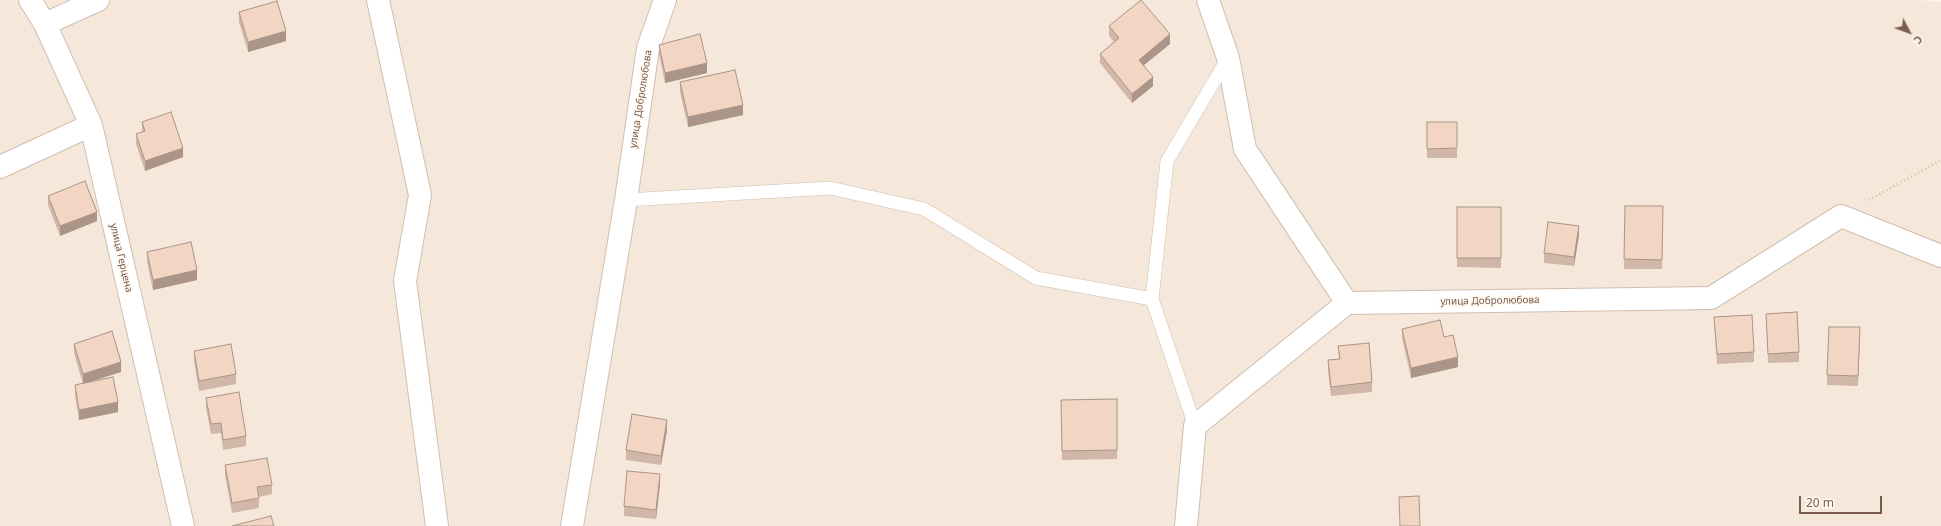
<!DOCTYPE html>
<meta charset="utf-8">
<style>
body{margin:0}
#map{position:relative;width:1941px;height:526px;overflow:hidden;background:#fdf6ec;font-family:"Noto Sans",sans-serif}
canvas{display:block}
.north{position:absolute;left:1889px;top:12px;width:40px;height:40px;-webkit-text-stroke:3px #fffaf3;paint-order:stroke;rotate:131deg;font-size:11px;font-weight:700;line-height:16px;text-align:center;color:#7a5c4d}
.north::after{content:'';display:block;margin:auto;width:14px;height:18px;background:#7a5c4d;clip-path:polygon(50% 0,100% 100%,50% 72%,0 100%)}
.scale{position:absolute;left:1799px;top:496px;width:83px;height:18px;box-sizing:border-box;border:2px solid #7a5c4d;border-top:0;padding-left:5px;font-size:12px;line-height:14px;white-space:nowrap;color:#7a5c4d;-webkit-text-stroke:3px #fffaf3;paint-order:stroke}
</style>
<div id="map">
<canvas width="1941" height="526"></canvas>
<div class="north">С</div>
<div class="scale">20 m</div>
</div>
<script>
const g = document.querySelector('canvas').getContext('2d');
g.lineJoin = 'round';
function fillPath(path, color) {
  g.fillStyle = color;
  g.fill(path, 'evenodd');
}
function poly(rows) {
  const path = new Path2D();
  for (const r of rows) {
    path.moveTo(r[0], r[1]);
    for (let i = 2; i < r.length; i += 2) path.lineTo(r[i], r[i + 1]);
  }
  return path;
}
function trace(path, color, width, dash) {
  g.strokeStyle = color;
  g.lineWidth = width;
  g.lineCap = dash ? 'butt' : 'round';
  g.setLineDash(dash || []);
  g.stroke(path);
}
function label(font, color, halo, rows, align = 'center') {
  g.font = font + ' "Noto Sans",sans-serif';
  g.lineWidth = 4;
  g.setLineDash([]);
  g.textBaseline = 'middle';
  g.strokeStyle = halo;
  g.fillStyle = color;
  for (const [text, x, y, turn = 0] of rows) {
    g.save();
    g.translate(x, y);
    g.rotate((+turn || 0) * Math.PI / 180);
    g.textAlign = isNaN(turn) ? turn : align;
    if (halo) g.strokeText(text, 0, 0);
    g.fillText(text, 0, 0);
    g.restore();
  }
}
const residential = poly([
 [0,0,1919,0,1941,2,1941,526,0,526]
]);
const path = poly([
 [1869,200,1941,160]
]);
const lane = poly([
 [626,200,830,188,924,209,1036,278,1152,299],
 [1195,426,1152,299,1167,161,1228,58]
]);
const street = poly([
 [30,0,45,24,91,125,183,526],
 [378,0,420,195,405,281,437,526],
 [1208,0,1228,58,1245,149,1347,303,1711,298,1841,216,1941,256],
 [45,24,98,0],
 [0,167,91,125],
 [572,526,626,200,648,48,665,0],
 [1186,526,1195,426,1347,303]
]);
const wall = poly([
 [239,12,286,41,248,52,239,22],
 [1109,26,1170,44,1144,65,1153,86,1132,103,1100,63,1100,54,1114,42,1109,36],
 [659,45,707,73,665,83,659,54],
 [680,82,743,115,688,127,680,92],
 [142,122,183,157,145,171,136,144,136,134,142,132],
 [1427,122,1457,122,1457,158,1427,158],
 [48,196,97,221,60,236,48,205],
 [1625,206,1663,206,1662,269,1624,269],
 [1457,207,1501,207,1501,268,1457,267],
 [1579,235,1574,266,1544,263,1544,253],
 [147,252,197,280,153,290,147,262],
 [1766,314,1799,352,1799,362,1768,363],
 [1714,317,1754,352,1754,362,1717,364],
 [1402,329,1444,337,1458,367,1411,378,1402,338],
 [1860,337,1858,386,1827,385,1827,375],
 [74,344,121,372,83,384,74,353],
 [1338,346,1372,382,1372,392,1331,396,1328,370,1328,360,1339,359],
 [194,351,236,374,236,384,199,391,194,361],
 [75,385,118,412,79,420,75,395],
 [206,398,246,436,246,446,223,450,221,433,211,434,206,408],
 [1117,399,1117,459,1062,460,1061,400],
 [667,430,661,465,626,460,626,450],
 [225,465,272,485,272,494,259,497,259,508,232,513,225,475],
 [660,484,656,519,624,516,624,506]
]);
const shadedWall = poly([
 [286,31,286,41,248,52,248,42],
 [1170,34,1170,44,1139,69,1139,60],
 [707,63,707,73,665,83,665,73],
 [1153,77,1153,86,1132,103,1132,94],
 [743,105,743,115,688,127,688,117],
 [183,148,183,157,145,171,145,161],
 [97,212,97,221,60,236,60,226],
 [1579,226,1579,235,1574,266,1574,257],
 [197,270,197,280,153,290,153,280],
 [1458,357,1458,367,1411,378,1411,368],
 [121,362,121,372,83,384,83,374],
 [118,402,118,412,79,420,79,410],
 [667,420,667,430,661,465,661,456],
 [660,474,660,484,656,519,656,510]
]);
const building = poly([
 [1141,0,1170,34,1139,60,1153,77,1132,94,1100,54,1119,38,1109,26,1141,0],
 [277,1,286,31,248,42,239,12,277,1],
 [700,34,707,63,665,73,659,45,700,34],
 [735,70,743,105,688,117,680,82,735,70],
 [171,112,183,148,145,161,136,134,145,131,142,122,171,112],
 [1427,122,1457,122,1457,148,1427,149,1427,122],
 [85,181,97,212,60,226,48,196,85,181],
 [1625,206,1663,206,1662,260,1624,259,1625,206],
 [1457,207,1501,207,1501,258,1457,258,1457,207],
 [1548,222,1579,226,1574,257,1544,253,1548,222],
 [191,242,197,270,153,280,147,252,191,242],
 [1797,312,1799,352,1768,354,1766,314,1797,312],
 [1752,315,1754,352,1717,354,1714,317,1752,315],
 [1440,320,1444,337,1453,335,1458,357,1411,368,1402,329,1440,320],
 [1829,327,1860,327,1858,376,1827,375,1829,327],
 [112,331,121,362,83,374,74,344,112,331],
 [1369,343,1372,382,1331,387,1328,360,1340,359,1338,346,1369,343],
 [231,344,236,374,199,381,194,351,231,344],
 [113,377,118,402,79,410,75,385,113,377],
 [239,392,246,436,223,440,221,423,211,424,206,398,239,392],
 [1117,399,1117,450,1062,451,1061,400,1117,399],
 [632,414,667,420,661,456,626,450,632,414],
 [267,458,272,485,257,487,259,498,232,503,225,465,267,458],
 [627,471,660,474,656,510,624,506,627,471],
 [1419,496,1420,526,1400,526,1399,497,1419,496],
 [271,516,274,526,232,526,271,516]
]);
const streetNames = [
 ["улица Добролюбова",641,99,-81],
 ["улица Герцена",121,258,77],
 ["улица Добролюбова",1490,301,-1]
];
fillPath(residential, '#f5e8da');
trace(lane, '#d1beb0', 14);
trace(street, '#d1beb0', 24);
trace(path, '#d9b8a5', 2.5, [1, 3]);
trace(lane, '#fff', 13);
trace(street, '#fff', 22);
fillPath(wall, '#d1b7a8');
fillPath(shadedWall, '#aa9588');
fillPath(building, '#f3d5c3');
trace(building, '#aa9588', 1);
label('10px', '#7a5c4d', '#fffaf3', streetNames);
</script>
